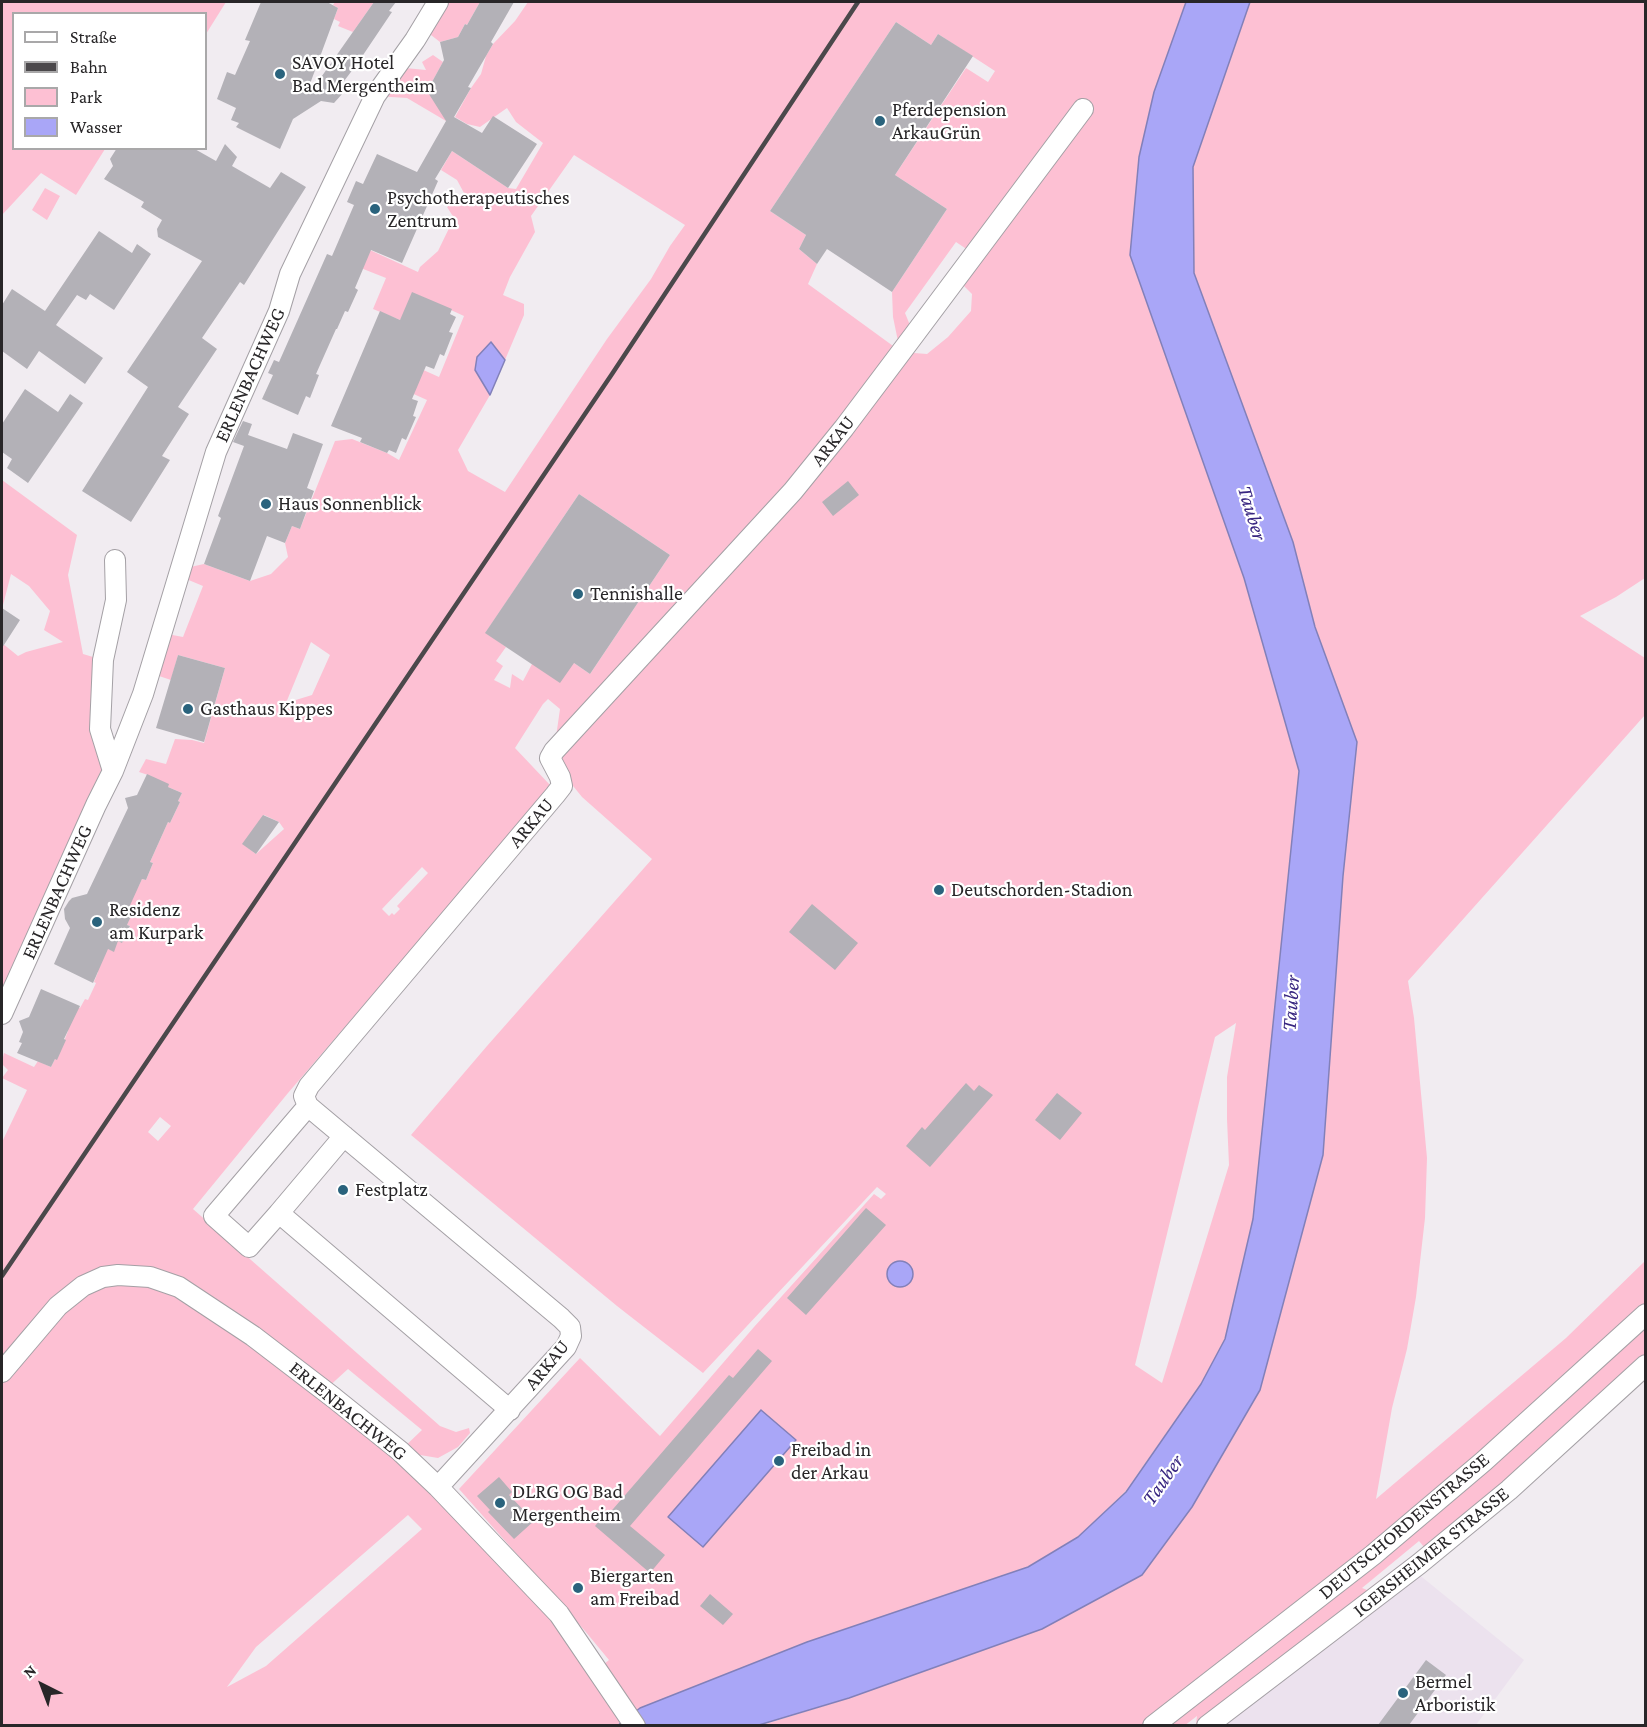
<!DOCTYPE html>
<meta charset="utf-8">
<style>
body{margin:0}
#map{position:relative;width:1647px;height:1727px;overflow:hidden;background:#f1ecf1;font-family:"Crimson Pro",serif}
canvas{display:block}
.frame{position:absolute;inset:0;border:3px solid #282628;pointer-events:none}
.legend{position:absolute;left:12px;top:12px;width:195px;height:138px;box-sizing:border-box;background:#fff;border:2px solid #a9a8a9;margin:0;padding:8px 10px;list-style:none;font-size:18px;color:#282628}
.legend li{display:flex;align-items:center;gap:12px;height:30px}
.legend b{width:30px;border:2px solid #a9a8a9}
.north{position:absolute;left:12px;top:1655px;width:60px;height:60px;-webkit-text-stroke:4px #fff;paint-order:stroke;rotate:318deg;font-size:16px;font-weight:700;line-height:24px;text-align:center;color:#282628}
.north::after{content:'';display:block;margin:auto;width:21px;height:27px;background:#282628;clip-path:polygon(50% 0,100% 100%,50% 72%,0 100%)}
</style>
<div id="map">
<canvas width="1647" height="1727"></canvas>
<div class="frame"></div>
<ul class="legend">
<li><b style="height:8px;background:#fff"></b>Straße</li>
<li><b style="height:8px;background:#4b484b"></b>Bahn</li>
<li><b style="height:16px;background:#fdc0d3"></b>Park</li>
<li><b style="height:16px;background:#a9a6f7"></b>Wasser</li>
</ul>
<div class="north">N</div>
</div>
<script>
const g = document.querySelector('canvas').getContext('2d');
g.lineJoin = 'round';
function fillPath(path, color) {
  g.fillStyle = color;
  g.fill(path, 'evenodd');
}
function poly(rows) {
  const path = new Path2D();
  for (const r of rows) {
    if (r.length === 3) {
      path.moveTo(r[0] + r[2], r[1]);
      path.arc(r[0], r[1], r[2], 0, 2 * Math.PI);
      continue;
    }
    path.moveTo(r[0], r[1]);
    for (let i = 2; i < r.length; i += 2) path.lineTo(r[i], r[i + 1]);
  }
  return path;
}
function trace(path, color, width, dash) {
  g.strokeStyle = color;
  g.lineWidth = width;
  g.lineCap = dash ? 'butt' : 'round';
  g.setLineDash(dash || []);
  g.stroke(path);
}
function label(font, color, halo, rows, align = 'center') {
  g.font = font + ' "Crimson Pro",serif';
  g.lineWidth = 4.5;
  g.setLineDash([]);
  g.textBaseline = 'middle';
  g.strokeStyle = halo;
  g.fillStyle = color;
  for (const [text, x, y, turn = 0] of rows) {
    g.save();
    g.translate(x, y);
    g.rotate((+turn || 0) * Math.PI / 180);
    g.textAlign = isNaN(turn) ? turn : align;
    if (halo) g.strokeText(text, 0, 0);
    g.fillText(text, 0, 0);
    g.restore();
  }
}
const built = poly([
 [1417,1573,1524,1660,1476,1725,1216,1726]
]);
const green = poly([
 [2,2,226,2,206,34,206,14,14,14,14,148,105,149,76,195,41,173,2,215],
 [335,2,374,2,353,32,338,26,340,22,334,19,338,8,333,5],
 [438,2,480,2,467,25,465,24,458,37,440,42,422,28],
 [528,2,1186,2,1154,92,1139,157,1130,255,1244,578,1299,771,1253,1219,1225,1339,1201,1384,1125,1492,1078,1537,1028,1567,807,1642,640,1708,617,1725,2,1725,2,1142,27,1090,2,1078,8,1070,2,1064,2,1061,4,1053,34,1067,38,1061,51,1067,55,1059,57,1059,68,1031,55,1025,66,1002,80,1008,85,999,88,1000,96,983,94,982,98,972,84,965,94,943,113,951,118,941,122,942,130,926,127,925,131,914,112,905,137,889,142,879,146,880,153,863,150,862,168,822,170,823,180,802,178,801,182,793,168,787,151,776,139,772,146,759,166,764,175,739,192,740,204,743,225,668,178,655,171,680,150,673,162,633,183,637,203,586,179,576,181,569,204,564,250,581,271,574,288,557,285,543,292,526,300,529,335,441,352,439,387,453,399,460,427,400,380,379,390,355,439,377,464,316,418,295,400,320,373,309,386,278,343,261,348,240,418,272,420,267,438,251,454,218,447,207,464,193,457,180,441,170,452,151,508,188,516,189,543,143,516,122,507,108,480,127,467,124,455,117,471,88,481,74,486,56,493,44,515,21],
 [896,22,931,45,938,34,995,71,988,82,966,68,895,175,947,209,892,292,893,317,900,351,808,284,817,264,799,249,806,235,770,211],
 [574,155,685,225,670,246,651,279,607,339,505,492,468,471,458,450,490,395,475,370,491,342,505,360,524,315,524,304,503,295,510,277,535,232,531,216],
 [956,242,974,254,962,284,972,294,971,311,948,337,927,354,901,352,914,335,905,313],
 [579,494,670,555,590,674,574,663,532,664,523,681,512,674,510,688,494,680,503,666,496,661,506,647,486,632],
 [311,642,330,655,312,695,286,703],
 [548,699,560,709,554,751,565,776,582,797,652,859,487,1046,411,1135,617,1306,703,1373,877,1187,886,1194,881,1199,874,1194,754,1327,660,1436,580,1358,459,1489,585,1631,609,1660,598,1669,402,1452,438,1458,458,1447,470,1433,469,1428,456,1432,440,1426,193,1209,288,1093,431,927,550,785,515,748,543,704],
 [264,815,279,822,284,829,256,854,243,844],
 [422,867,428,873,397,906,400,909,394,915,392,913,389,916,382,909],
 [1236,1023,1227,1077,1227,1119,1229,1165,1162,1383,1135,1365,1215,1037],
 [160,1117,171,1126,158,1141,148,1132],
 [348,1369,422,1430,400,1451,325,1390],
 [408,1515,422,1529,266,1666,227,1687,256,1647],
 [1250,2,1645,2,1645,578,1616,597,1580,616,1645,658,1645,715,1408,981,1414,1018,1427,1158,1425,1218,1416,1297,1407,1349,1392,1408,1376,1499,1566,1338,1645,1261,1645,1365,1509,1490,1207,1725,1193,1725,1196,1724,1197,1716,1184,1726,759,1726,849,1698,1042,1629,1142,1575,1192,1507,1260,1390,1323,1155,1343,876,1357,742,1315,627,1293,542,1194,273,1193,167],
 [1419,1541,1424,1547,1367,1590,1362,1588],
 [433,55,443,62,427,91,439,98,446,121,407,98,375,96,395,67,426,70,422,62],
 [45,188,60,196,47,220,32,210],
 [2,480,77,535,68,575,83,654,103,660,113,771,2,1014,2,643,18,656,26,652,63,642,44,630,50,611,29,586,11,574,2,609]
]);
const water = poly([
 [1186,2,1250,2,1193,167,1194,273,1293,542,1315,627,1357,742,1343,876,1323,1155,1260,1390,1192,1507,1142,1575,1042,1629,849,1698,759,1725,617,1726,640,1708,807,1642,1028,1567,1078,1537,1126,1492,1201,1384,1225,1339,1253,1219,1299,771,1244,578,1130,255,1139,157,1154,92,1186,2],
 [491,342,505,360,490,395,475,370,477,357,491,342],
 [900,1274,13],
 [761,1410,796,1440,703,1547,668,1517,761,1410]
]);
const building = poly([
 [261,2,327,2,338,8,307,92,310,93,374,2,396,2,389,11,392,12,357,64,338,89,343,93,334,103,321,101,293,119,280,149,236,127,239,123,231,120,236,108,217,99,227,72,235,75,250,41,245,40],
 [480,2,514,2,491,42,493,44,468,87,471,88,454,117,482,133,493,116,537,144,508,188,452,151,435,179,438,181,402,263,371,250,355,288,358,290,348,312,345,311,337,329,336,329,316,374,319,375,310,398,306,396,298,415,262,399,273,375,268,373,274,360,279,362,327,254,332,256,354,205,347,202,356,181,363,184,377,154,417,172,446,121,427,91,444,60,440,42,458,37,465,24,467,25],
 [896,22,931,45,938,34,973,56,895,175,947,209,892,292,827,249,817,264,799,249,806,235,770,211],
 [225,144,237,157,232,166,270,188,281,172,306,187,244,285,240,282,202,338,217,349,178,407,189,414,162,456,170,460,131,522,82,491,148,387,127,372,202,261,158,237,157,229,162,220,141,207,144,202,104,179,113,166,110,159,117,148,193,148,216,161],
 [99,231,132,253,137,244,151,254,114,310,90,294,86,300,77,295,56,325,103,358,85,384,39,351,27,369,2,351,2,305,12,289,45,311],
 [412,292,452,309,450,314,456,317,449,332,453,333,444,356,440,354,434,369,426,366,412,399,418,401,413,416,416,417,406,440,402,438,396,453,389,450,387,453,360,442,362,438,331,426,380,311,400,320],
 [25,389,58,412,70,394,83,403,28,483,7,468,12,459,2,452,2,424],
 [243,421,252,424,248,435,287,449,293,433,323,444,307,488,314,491,300,529,292,526,285,543,267,536,250,581,204,564,221,518,218,516,244,446,233,442],
 [848,481,859,495,833,516,822,502],
 [579,494,670,555,590,674,574,663,560,683,485,633],
 [2,608,20,620,2,648],
 [178,655,225,668,204,742,156,728],
 [147,774,169,784,168,787,182,793,178,801,180,802,170,823,168,822,150,862,153,863,146,880,142,879,127,912,132,914,127,925,130,926,122,943,118,941,114,952,108,949,93,983,54,964,70,928,65,919,64,909,69,901,72,898,87,894,128,808,125,798,137,795],
 [263,815,279,822,256,854,242,844],
 [812,904,858,943,835,970,789,932],
 [41,989,80,1006,64,1039,66,1040,57,1060,55,1059,51,1067,17,1053,22,1043,19,1042,23,1032,19,1021,29,1017],
 [966,1083,974,1091,979,1085,993,1095,930,1167,906,1146,922,1127,925,1130],
 [1057,1093,1082,1113,1060,1140,1035,1120],
 [866,1208,886,1225,806,1315,787,1298],
 [758,1349,772,1361,630,1526,665,1555,650,1573,595,1526,605,1514,607,1516,729,1375,733,1378],
 [499,1477,512,1492,509,1495,534,1521,514,1539,488,1512,490,1510,477,1496],
 [710,1594,733,1614,723,1625,700,1606],
 [1426,1660,1446,1675,1409,1725,1378,1725]
]);
const minor = poly([
 [113,771,100,729,103,660,116,600,115,560],
 [2,1014,96,805,113,771,143,694,216,452,279,311,290,274,375,96,415,40,438,2],
 [308,1106,214,1216,249,1247,279,1213,510,1410],
 [279,1213,344,1136],
 [2,1372,58,1306,83,1286,103,1277,118,1275,150,1277,179,1287,253,1336,334,1398,400,1451,438,1487,559,1614,635,1726],
 [438,1487,566,1347,571,1336,570,1327,561,1318,308,1106,304,1096,309,1086,555,795,562,786,560,777,550,758,554,751,793,491,844,428,914,335,1083,109],
 [1153,1726,1373,1555,1484,1461,1646,1314],
 [1207,1726,1419,1564,1509,1490,1646,1365]
]);
const rail = poly([
 [2,1276,612,374,858,2]
]);
const markers = [
 [280,74,6,"#2a637d"],
 [880,121,6,"#2a637d"],
 [375,209,6,"#2a637d"],
 [266,504,6,"#2a637d"],
 [578,594,6,"#2a637d"],
 [188,709,6,"#2a637d"],
 [939,890,6,"#2a637d"],
 [97,922,6,"#2a637d"],
 [343,1190,6,"#2a637d"],
 [779,1461,6,"#2a637d"],
 [500,1503,6,"#2a637d"],
 [578,1588,6,"#2a637d"],
 [1403,1693,6,"#2a637d"]
];
const poiNames = [
 ["SAVOY Hotel",292,63],
 ["Bad Mergentheim",292,86],
 ["Pferdepension",892,110],
 ["ArkauGrün",892,133],
 ["Psychotherapeutisches",387,198],
 ["Zentrum",387,221],
 ["Haus Sonnenblick",278,504],
 ["Tennishalle",590,594],
 ["Gasthaus Kippes",200,709],
 ["Deutschorden-Stadion",951,890],
 ["Residenz",109,910],
 ["am Kurpark",109,933],
 ["Festplatz",355,1190],
 ["Freibad in",791,1450],
 ["der Arkau",791,1473],
 ["DLRG OG Bad",512,1492],
 ["Mergentheim",512,1515],
 ["Biergarten",590,1576],
 ["am Freibad",590,1599],
 ["Bermel",1415,1682],
 ["Arboristik",1415,1705]
];
const streetNames = [
 ["ERLENBACHWEG",250,375,-66],
 ["ARKAU",833,441,-52],
 ["ARKAU",531,823,-50],
 ["ERLENBACHWEG",57,892,-66],
 ["ARKAU",547,1365,-51],
 ["ERLENBACHWEG",348,1411,39],
 ["DEUTSCHORDENSTRASSE",1404,1526,-40],
 ["IGERSHEIMER STRASSE",1431,1552,-39]
];
const waterNames = [
 ["Tauber",1252,513,73],
 ["Tauber",1291,1003,-86],
 ["Tauber",1163,1480,-55]
];
fillPath(built, '#ece2ee');
fillPath(green, '#fdc0d3');
fillPath(water, '#a9a6f7');
trace(water, '#8280b9', 1.5);
fillPath(building, '#b3b1b7');
trace(minor, '#a4a0a5', 22);
trace(minor, '#fff', 20);
trace(rail, '#4b484b', 4.5);
for (const [x, y, r, color] of markers) {
  const dot = new Path2D();
  dot.arc(x, y, r, 0, 2 * Math.PI);
  g.fillStyle = color;
  g.fill(dot);
  trace(dot, '#fff', 2);
}
label('20px', '#282628', '#fff', poiNames, 'left');
label('20px', '#282628', '#fff', streetNames);
label('italic 21px', '#382681', '#fff', waterNames);
</script>
